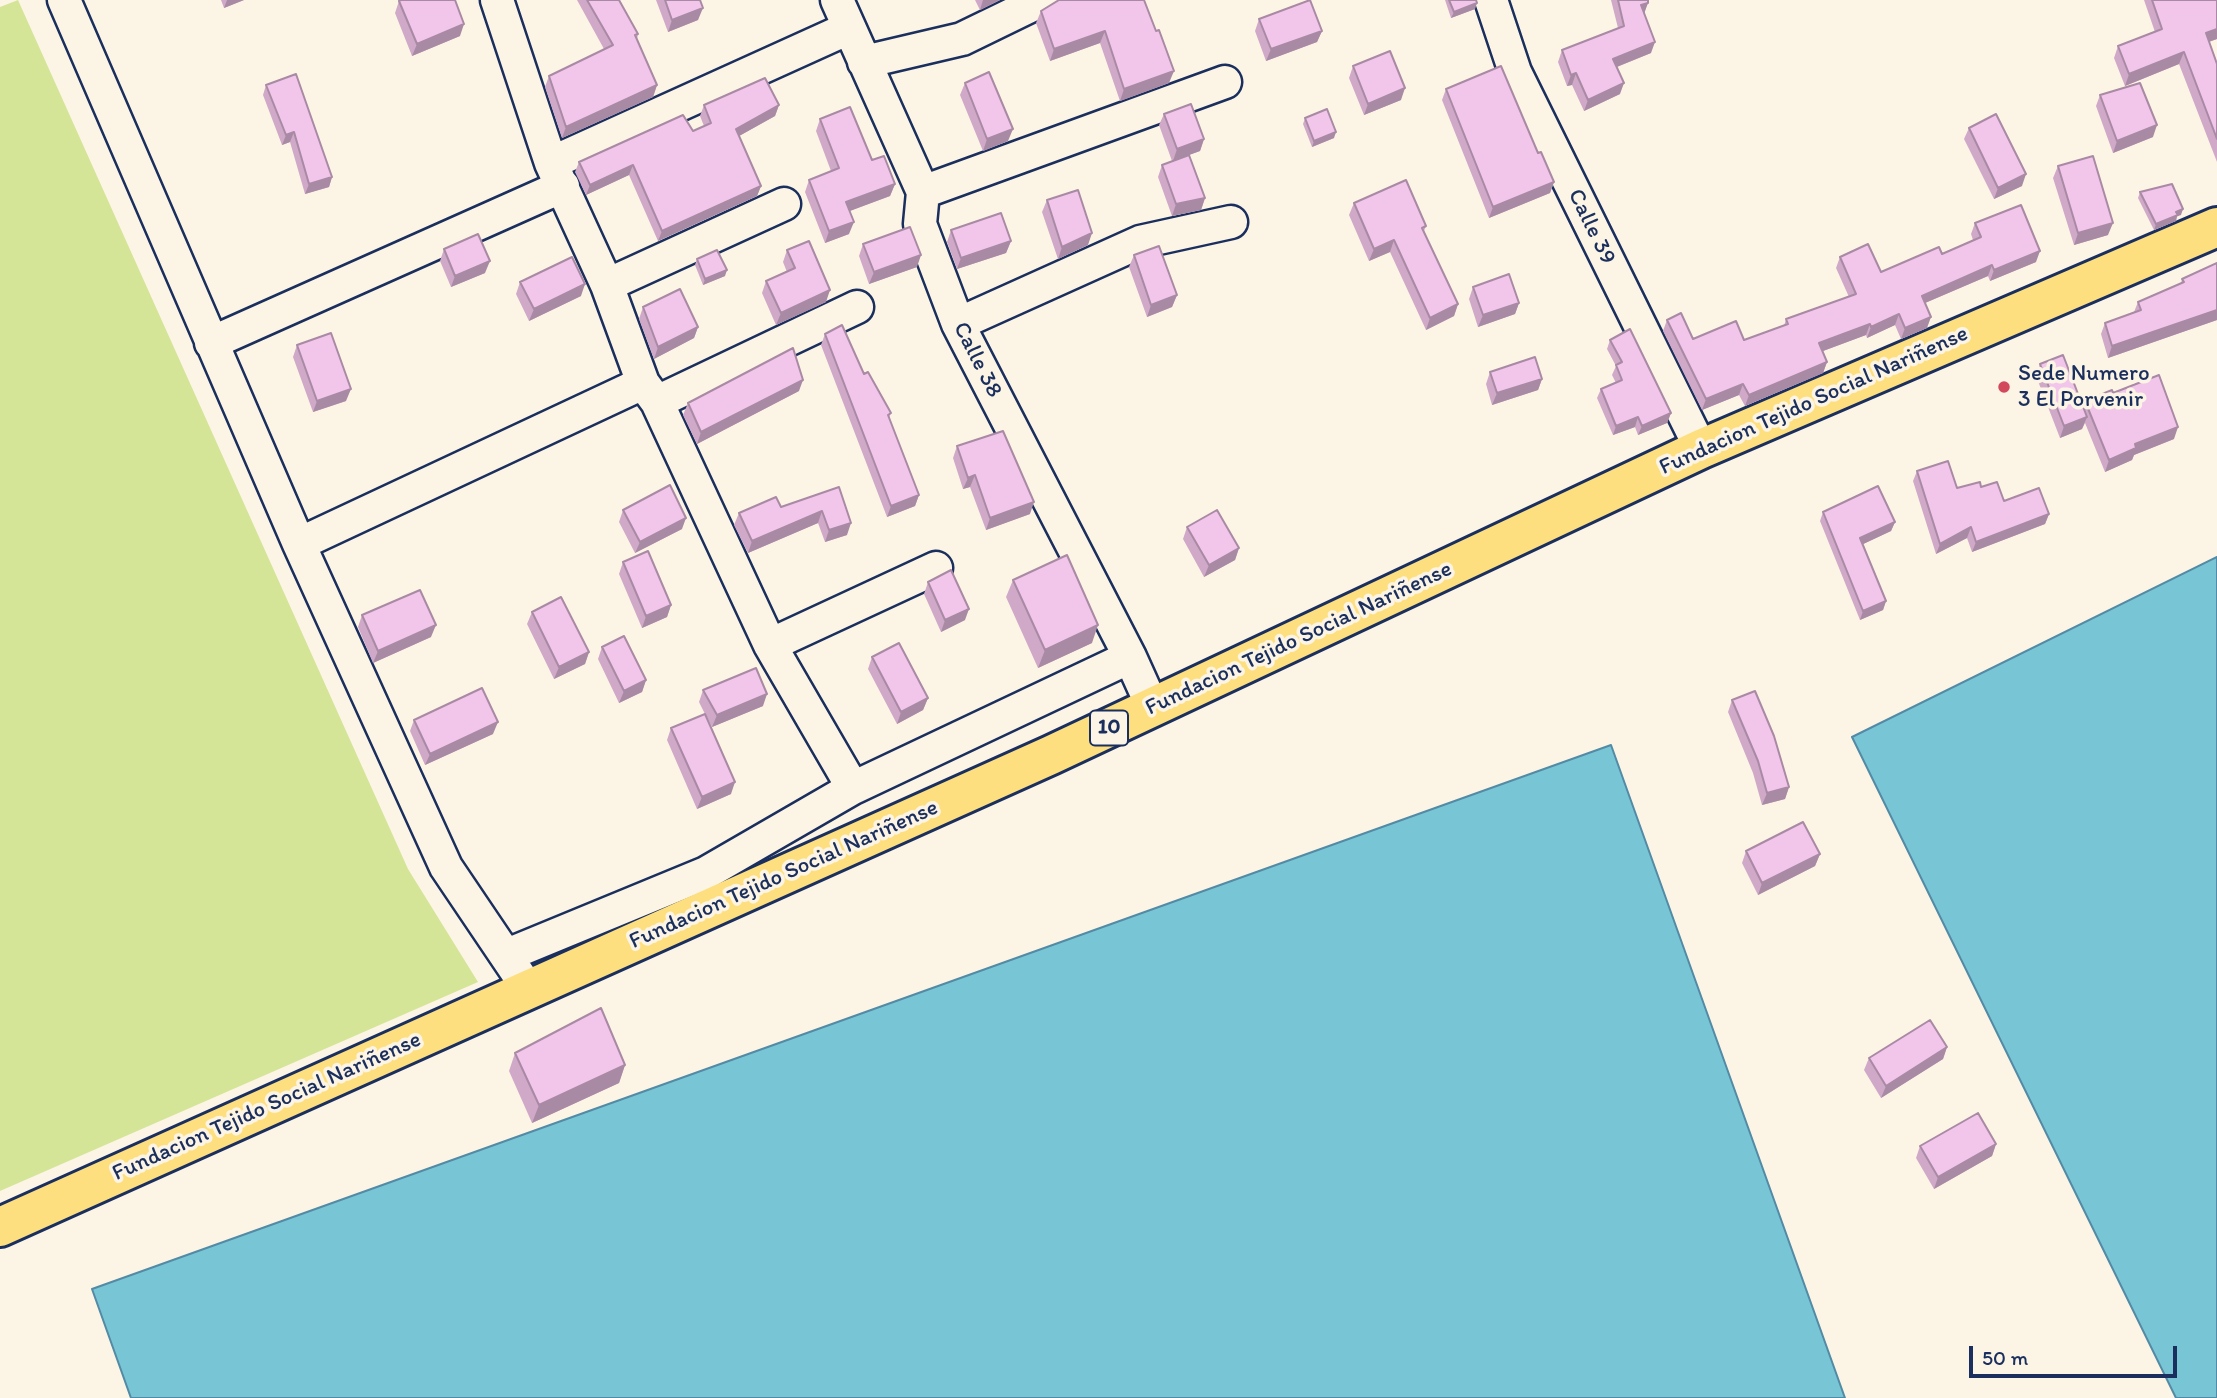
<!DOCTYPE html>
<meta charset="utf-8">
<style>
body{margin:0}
#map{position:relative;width:2217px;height:1398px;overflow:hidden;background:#fcf5e5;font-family:Itim,sans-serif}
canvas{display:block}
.scale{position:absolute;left:1969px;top:1346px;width:208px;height:32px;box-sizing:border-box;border:4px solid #1b2f5e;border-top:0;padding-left:9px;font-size:21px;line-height:24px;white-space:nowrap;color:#1b2f5e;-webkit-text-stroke:5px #fcf5e5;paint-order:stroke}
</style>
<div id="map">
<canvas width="2217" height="1398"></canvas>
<div class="scale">50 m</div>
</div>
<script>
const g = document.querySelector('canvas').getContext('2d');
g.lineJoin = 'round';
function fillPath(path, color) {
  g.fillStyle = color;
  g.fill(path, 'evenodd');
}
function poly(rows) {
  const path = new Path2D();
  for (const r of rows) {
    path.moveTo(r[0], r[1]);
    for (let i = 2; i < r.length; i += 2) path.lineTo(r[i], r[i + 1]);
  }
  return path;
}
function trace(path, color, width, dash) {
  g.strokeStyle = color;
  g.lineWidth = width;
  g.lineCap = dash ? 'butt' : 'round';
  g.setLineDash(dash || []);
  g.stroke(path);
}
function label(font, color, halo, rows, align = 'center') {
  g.font = font + ' Itim,sans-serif';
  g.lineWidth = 7;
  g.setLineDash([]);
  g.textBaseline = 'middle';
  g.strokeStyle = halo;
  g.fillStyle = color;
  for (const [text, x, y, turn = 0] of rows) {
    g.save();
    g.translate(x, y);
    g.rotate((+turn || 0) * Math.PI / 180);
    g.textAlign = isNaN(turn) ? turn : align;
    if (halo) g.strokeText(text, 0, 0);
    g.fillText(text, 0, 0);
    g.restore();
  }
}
const green = poly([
 [18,0,408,869,478,982,0,1191,0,7]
]);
const water = poly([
 [2217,557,2217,1398,2176,1398,1852,737,2217,557],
 [1611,745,1845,1398,131,1398,92,1289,1611,745]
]);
const street = poly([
 [64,0,299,544,446,867,529,990],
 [497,0,551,163,607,285,643,383,657,402,770,645,853,788],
 [837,0,923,192,920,224,958,324,1130,657,1153,708],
 [1491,0,1515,72,1701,449],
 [864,62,962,39,1042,0],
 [551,163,849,28],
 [923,192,1225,82],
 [607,285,784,204],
 [958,324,1140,242,1231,222],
 [211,343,563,186],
 [657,402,857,307],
 [299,544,643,383],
 [770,645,936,568],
 [507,955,706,873,853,788,1130,657]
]);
const primary = poly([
 [0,1227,1051,755,1701,449,2217,227]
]);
const wall = poly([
 [221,0,244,0,224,8],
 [577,0,619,0,638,34,637,39,657,85,653,97,562,138,545,87,549,76,604,49],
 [656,0,700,0,698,20,668,32],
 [975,0,1000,0,980,10],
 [1144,0,1169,83,1120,101,1100,43,1050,61,1036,23,1041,11],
 [1445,0,1476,0,1475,9,1451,18],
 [1611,0,1648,0,1644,14,1651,53,1617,67,1620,94,1584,111,1572,85,1567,86,1558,62,1562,50,1618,28],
 [2144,0,2217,0,2217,39,2209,42,2217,64,2217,162,2179,64,2125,86,2114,58,2118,46,2155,32],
 [399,1,460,36,412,56,395,13],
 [1259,19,1322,31,1317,42,1266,61,1255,31],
 [1353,66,1401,100,1364,115,1349,78],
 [965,83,1008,141,983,151,960,95],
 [266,85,332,177,329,187,305,194,290,142,282,145,263,95],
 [1446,89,1554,182,1550,193,1489,218,1442,100],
 [2100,95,2153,137,2113,153,2096,106],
 [704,105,779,105,775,116,739,136,761,186,757,196,658,241,629,175,586,195,575,172,579,162,693,131,704,126,700,116],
 [1164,114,1204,139,1200,151,1183,157,1205,198,1201,210,1172,216,1158,177,1162,165,1172,161,1159,125],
 [1305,118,1334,138,1312,147,1303,124],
 [820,119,872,160,895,184,890,196,849,211,849,234,825,243,805,192,809,180,831,171,816,131],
 [1969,128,2022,186,1994,199,1964,139],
 [2058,166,2108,235,2074,245,2053,178],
 [2140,192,2181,215,2177,216,2176,221,2154,230,2138,198],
 [1047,200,1088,245,1058,259,1042,212],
 [1354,203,1426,226,1424,231,1458,304,1454,316,1426,330,1390,252,1369,261,1349,215],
 [1975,223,2036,262,1990,281,1988,276,1925,303,1927,328,1901,339,1895,325,1867,338,1866,335,1823,351,1827,362,1823,373,1745,406,1739,395,1702,410,1663,331,1667,320,1693,339,1744,340,1784,326,1786,319,1849,297,1836,268,1840,257,1881,272,1942,254,1973,240,1971,234],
 [951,230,1011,241,1006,253,957,269,947,242],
 [863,244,917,267,869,284,859,256],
 [444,249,485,273,451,287,440,261],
 [787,250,826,302,776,325,762,293,766,281,787,272,783,262],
 [1134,255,1177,295,1172,307,1147,317,1129,267],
 [697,259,725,276,703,285,695,265],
 [2217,263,2217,320,2108,358,2101,334,2105,323,2134,312,2138,302,2181,284,2182,279],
 [520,282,581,296,529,321,516,294],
 [1473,287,1519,303,1515,314,1478,327,1469,299],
 [643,307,698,327,694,338,654,359,639,319],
 [825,334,864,374,891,413,889,418,919,495,915,506,887,517,821,345],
 [1610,340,1671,413,1667,423,1638,435,1635,427,1613,435,1597,398,1601,389,1616,383,1612,375,1616,366,1607,349],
 [297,345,346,401,313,412,293,357],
 [2040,364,2083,407,2085,401,2113,393,2174,439,2134,455,2132,460,2105,472,2085,423,2082,429,2060,438,2036,376],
 [1490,372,1542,379,1538,390,1492,405,1486,384],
 [799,391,697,444,683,415,688,403],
 [957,446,1030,514,986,530,970,487,963,489,953,458],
 [1917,471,1957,488,1981,487,2004,501,2049,514,2045,524,1972,552,1967,538,1936,554,1913,481],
 [839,487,847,535,825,542,818,523,748,553,734,525,739,513,781,507],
 [623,510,682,529,635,553,619,522],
 [1823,512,1895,522,1891,531,1863,544,1886,601,1883,610,1860,620,1820,521],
 [1187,527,1239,548,1235,560,1204,577,1183,539],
 [623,562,671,605,667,617,642,628,619,574],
 [1013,580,1092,643,1038,668,1006,597],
 [928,582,965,620,941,632,924,594],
 [532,612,589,652,585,664,554,679,527,624],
 [362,615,431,637,373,663,358,627],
 [602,647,646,680,642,692,619,703,598,659],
 [872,657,928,698,923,710,897,724,868,669],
 [703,690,763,706,712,727,706,715,731,794,697,809,667,740,671,728,705,714,699,702],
 [1732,700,1789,787,1785,799,1762,805,1753,773,1728,712],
 [414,720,493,734,425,765,410,731],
 [1746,851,1820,854,1815,866,1758,895,1742,863],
 [1947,1047,1943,1059,1881,1098,1864,1070,1869,1058],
 [515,1053,625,1065,619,1083,532,1123,509,1071],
 [1996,1144,1992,1156,1934,1189,1916,1158,1920,1146]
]);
const shadedWall = poly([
 [227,0,244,0,224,8],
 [983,0,1000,0,980,10],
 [1477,3,1475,9,1451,18,1454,12],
 [1648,3,1644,14,1641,5],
 [703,8,698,20,668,32,672,20],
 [464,24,460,36,412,56,417,44],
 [2217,29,2217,39,2202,44,2206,33],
 [1105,31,1100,43,1050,61,1054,49],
 [1322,31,1317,42,1266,61,1271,49],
 [1655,42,1651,53,1609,70,1613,59],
 [2184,52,2179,64,2125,86,2129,74],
 [1174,71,1169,83,1120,101,1124,89],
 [1576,73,1572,85,1567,86,1571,75],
 [1624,83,1620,94,1584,111,1588,100],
 [657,85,653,97,562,138,566,127],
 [1405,88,1401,100,1364,115,1368,104],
 [779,105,775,116,732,140,736,129],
 [2157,125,2153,137,2113,153,2117,141],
 [1013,129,1008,141,983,151,987,139],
 [294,132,290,142,282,145,286,135],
 [1336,132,1334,138,1312,147,1314,141],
 [1204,139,1200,151,1173,161,1177,149],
 [633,165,629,175,586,195,590,185],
 [2026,174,2022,186,1994,199,1998,188],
 [332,177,329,187,305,194,309,184],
 [1554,182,1550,193,1489,218,1493,207],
 [895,184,890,196,842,214,846,202],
 [761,186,757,196,658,241,662,231],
 [1205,198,1201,210,1172,216,1176,204],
 [2183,209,2181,215,2177,216,2176,221,2154,230,2156,224,2176,212],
 [854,222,849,234,825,243,829,231],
 [2113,223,2108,235,2074,245,2078,233],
 [1092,233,1088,245,1058,259,1062,247],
 [1394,240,1390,252,1369,261,1374,249],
 [1011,241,1006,253,957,269,961,258],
 [2040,251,2036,262,1990,281,1994,270],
 [921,255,917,267,869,284,874,272],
 [490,261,485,273,451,287,455,276],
 [1992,265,1988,276,1918,306,1922,296],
 [727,270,725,276,703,285,705,279],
 [585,284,581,296,529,321,534,309],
 [830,290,826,302,776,325,781,313],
 [1177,295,1172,307,1147,317,1151,305],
 [1519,303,1515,314,1478,327,1483,315],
 [1458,304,1454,316,1426,330,1430,318],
 [2217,310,2217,320,2108,358,2112,346],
 [1899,314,1895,325,1867,338,1871,327],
 [1931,317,1927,328,1901,339,1905,328],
 [1870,324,1866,335,1815,354,1819,343],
 [698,327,694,338,654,359,658,347],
 [1827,362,1823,373,1745,406,1749,395],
 [1542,379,1538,390,1492,405,1497,393],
 [803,380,799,391,697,444,701,432],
 [1743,384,1739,395,1702,410,1706,399],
 [351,389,346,401,313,412,317,401],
 [1671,413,1667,423,1638,435,1642,426],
 [1638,417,1635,427,1613,435,1616,426],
 [2087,417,2082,429,2060,438,2064,426],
 [2178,427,2174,439,2134,455,2132,460,2105,472,2109,460,2135,444],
 [975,475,970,487,963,489,968,478],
 [919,495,915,506,887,517,891,506],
 [1034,502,1030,514,986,530,990,518],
 [822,511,818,523,748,553,752,541],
 [2049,514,2045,524,1972,552,1976,542],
 [686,518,682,529,635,553,640,542],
 [1895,522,1891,531,1857,547,1860,538],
 [851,523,847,535,825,542,829,530],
 [1971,527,1967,538,1936,554,1940,544],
 [1239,548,1235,560,1204,577,1209,565],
 [1886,601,1883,610,1860,620,1863,611],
 [671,605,667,617,642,628,646,616],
 [969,609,965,620,941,632,945,620],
 [436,625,431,637,373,663,378,651],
 [1098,625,1092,643,1038,668,1045,650],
 [589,652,585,664,554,679,559,667],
 [646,680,642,692,619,703,624,691],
 [767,694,763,706,712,727,717,715],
 [928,698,923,710,897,724,901,712],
 [498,722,493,734,425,765,430,754],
 [735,782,731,794,697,809,702,797],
 [1789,787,1785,799,1762,805,1767,793],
 [1820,854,1815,866,1758,895,1762,883],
 [1947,1047,1943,1059,1881,1098,1886,1086],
 [625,1065,619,1083,532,1123,539,1105],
 [1996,1144,1992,1156,1934,1189,1938,1177]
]);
const building = poly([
 [401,0,455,0,464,24,417,44,399,1,401,0],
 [587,0,619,0,638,34,635,35,657,85,566,127,549,76,613,45,587,0],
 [665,0,700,0,703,8,672,20,665,0],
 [1059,0,1144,0,1156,31,1159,30,1174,71,1124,89,1105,31,1054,49,1041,11,1059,0],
 [1310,0,1322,31,1271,49,1259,19,1310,0],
 [1449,0,1476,0,1477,3,1454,12,1449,0],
 [1618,0,1648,0,1648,3,1641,5,1655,42,1613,59,1624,83,1588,100,1576,73,1571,75,1562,50,1624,26,1618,0],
 [2152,0,2217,0,2217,29,2206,33,2217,64,2217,139,2184,52,2129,74,2118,46,2162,29,2152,0],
 [1390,51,1405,88,1368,104,1353,66,1390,51],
 [1501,66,1538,153,1541,152,1554,182,1493,207,1446,89,1501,66],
 [989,72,1013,129,987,139,965,83,989,72],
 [296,74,332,177,309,184,294,132,286,135,266,85,296,74],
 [765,78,779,105,736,129,761,186,662,231,633,165,590,185,579,162,683,115,693,131,711,123,704,105,765,78],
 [2140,83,2157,125,2117,141,2100,95,2140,83],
 [1191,104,1204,139,1177,149,1164,114,1191,104],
 [850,107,872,160,884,156,895,184,846,202,854,222,829,231,809,180,839,168,820,119,850,107],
 [1327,109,1336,132,1314,141,1305,118,1327,109],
 [1996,114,2026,174,1998,188,1969,128,1996,114],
 [1189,155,1205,198,1176,204,1162,165,1189,155],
 [2093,156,2113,223,2078,233,2058,166,2093,156],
 [1406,180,1426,226,1422,228,1458,304,1430,318,1394,240,1374,249,1354,203,1406,180],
 [2172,184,2183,209,2176,212,2178,215,2156,224,2140,192,2172,184],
 [1078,190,1092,233,1062,247,1047,200,1078,190],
 [2021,205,2040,251,1994,270,1992,265,1922,296,1931,317,1905,328,1899,314,1871,327,1870,324,1819,343,1827,362,1749,395,1743,384,1706,399,1667,320,1681,313,1693,339,1736,321,1744,340,1788,324,1786,319,1856,294,1840,257,1868,244,1881,272,1939,247,1942,254,1981,237,1975,223,2021,205],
 [1001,213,1011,241,961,258,951,230,1001,213],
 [910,227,921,255,874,272,863,244,910,227],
 [478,234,490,261,455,276,444,249,478,234],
 [809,241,830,290,781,313,766,281,795,268,787,250,809,241],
 [1159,246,1177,295,1151,305,1134,255,1159,246],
 [717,250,727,270,705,279,697,259,717,250],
 [572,257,585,284,534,309,520,282,572,257],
 [2217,263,2217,310,2112,346,2105,323,2141,310,2138,302,2184,282,2182,279,2217,263],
 [1509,274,1519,303,1483,315,1473,287,1509,274],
 [680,289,698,327,658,347,643,307,680,289],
 [842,325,864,374,868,372,891,413,888,415,919,495,891,506,825,334,842,325],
 [1630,329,1671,413,1642,426,1638,417,1616,426,1601,389,1622,380,1616,365,1622,362,1610,340,1630,329],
 [331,333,351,389,317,401,297,345,331,333],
 [793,348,803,380,701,432,688,403,793,348],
 [2063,355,2087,417,2064,426,2040,364,2063,355],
 [1535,357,1542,379,1497,393,1490,372,1535,357],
 [2159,375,2178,427,2135,444,2136,448,2109,460,2085,401,2112,390,2113,393,2159,375],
 [1003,431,1034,502,990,518,975,475,968,478,957,446,1003,431],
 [1948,461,1957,488,1980,482,1981,487,1997,482,2004,501,2039,488,2049,514,1976,542,1971,527,1940,544,1917,471,1948,461],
 [670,485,686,518,640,542,623,510,670,485],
 [1878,486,1895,522,1860,538,1886,601,1863,611,1823,512,1878,486],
 [839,487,851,523,829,530,822,511,752,541,739,513,776,497,781,507,839,487],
 [1217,510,1239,548,1209,565,1187,527,1217,510],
 [648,551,671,605,646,616,623,562,648,551],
 [1067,555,1098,625,1045,650,1013,580,1067,555],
 [951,570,969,609,945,620,928,582,951,570],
 [420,590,436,625,378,651,362,615,420,590],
 [561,597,589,652,559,667,532,612,561,597],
 [624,636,646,680,624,691,602,647,624,636],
 [899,643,928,698,901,712,872,657,899,643],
 [756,668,767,694,717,715,703,690,756,668],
 [482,688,498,722,430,754,414,720,482,688],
 [1755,691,1774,736,1789,787,1767,793,1758,761,1732,700,1755,691],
 [705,714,735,782,702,797,671,728,705,714],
 [1803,822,1820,854,1762,883,1746,851,1803,822],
 [601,1008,625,1065,539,1105,515,1053,601,1008],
 [1930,1020,1947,1047,1886,1086,1869,1058,1930,1020],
 [1978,1113,1996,1144,1938,1177,1920,1146,1978,1113]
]);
const markers = [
 [2004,387,7,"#d1495b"]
];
const shields = [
 [1109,728,38]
];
const shieldNames = [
 ["10",1109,728]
];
const streetNames = [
 ["Calle 39",1591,227,64],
 ["Calle 38",977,360,63],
 ["Fundacion Tejido Social Nariñense",1814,401,-24],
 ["Fundacion Tejido Social Nariñense",1299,639,-25],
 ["Fundacion Tejido Social Nariñense",784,875,-24],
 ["Fundacion Tejido Social Nariñense",267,1107,-24]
];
const poiNames = [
 ["Sede Numero",2018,374],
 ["3 El Porvenir",2018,400]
];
fillPath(green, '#d4e598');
fillPath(water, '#78c6d5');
trace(water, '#538aa5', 2);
trace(street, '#1b2f5e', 37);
trace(primary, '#1b2f5e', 44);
trace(street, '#fcf5e5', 32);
trace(primary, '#fedf80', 38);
fillPath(wall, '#d0a9c9');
fillPath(shadedWall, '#a98aa4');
fillPath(building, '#f2c5ea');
trace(building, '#a98aa4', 2);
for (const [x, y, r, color] of markers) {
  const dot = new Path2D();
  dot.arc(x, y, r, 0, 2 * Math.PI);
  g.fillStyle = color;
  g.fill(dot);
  trace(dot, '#fcf5e5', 2.5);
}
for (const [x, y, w] of shields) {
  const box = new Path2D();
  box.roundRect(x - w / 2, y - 17.5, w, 35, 5);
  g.fillStyle = '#fcf5e5';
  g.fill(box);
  trace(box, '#1b2f5e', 2);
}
label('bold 21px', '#1b2f5e', null, shieldNames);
label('23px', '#1b2f5e', '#fcf5e5', streetNames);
label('23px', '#1b2f5e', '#fcf5e5', poiNames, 'left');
</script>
